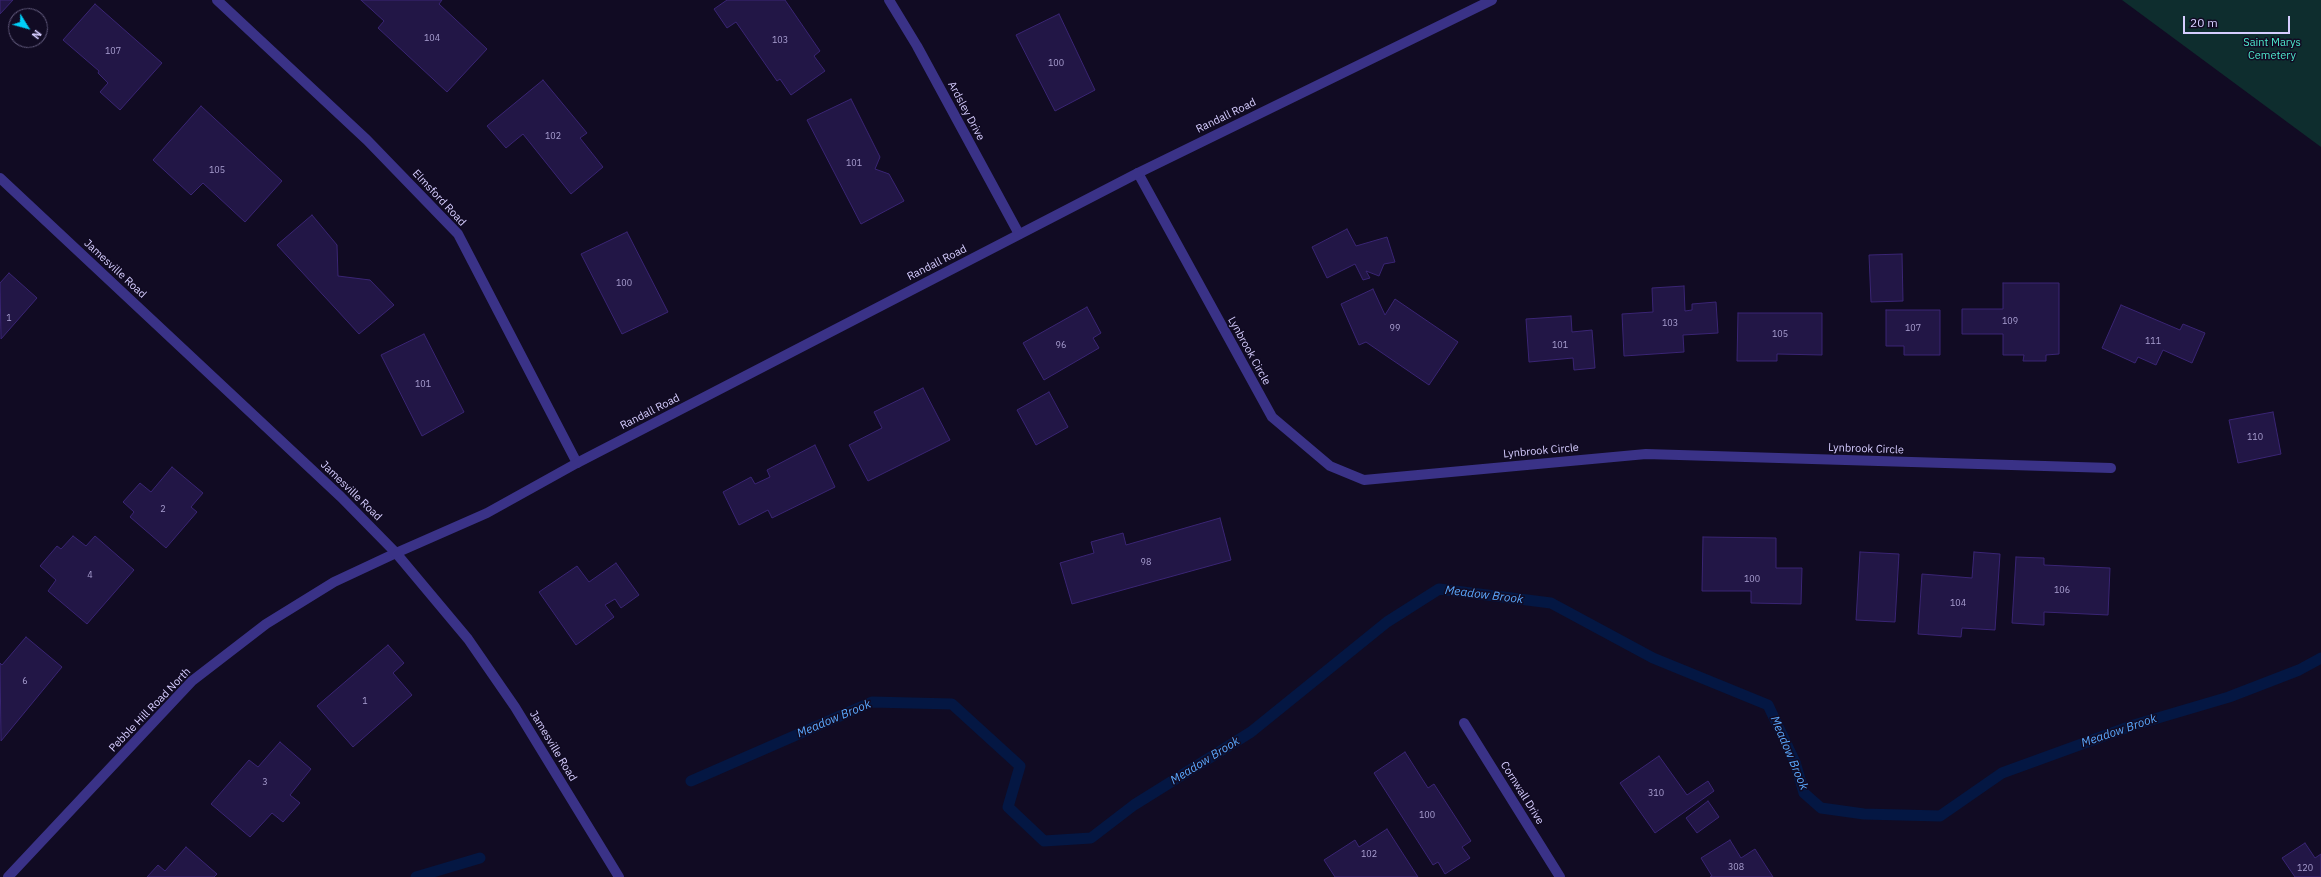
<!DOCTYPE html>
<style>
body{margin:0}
#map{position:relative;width:2321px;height:877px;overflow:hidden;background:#110b23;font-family:"IBM Plex Sans",sans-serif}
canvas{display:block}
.north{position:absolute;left:8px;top:8px;width:40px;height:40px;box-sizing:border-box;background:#110b23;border:1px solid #60597b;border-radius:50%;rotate:127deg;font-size:11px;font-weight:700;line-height:16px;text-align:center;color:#d6cdff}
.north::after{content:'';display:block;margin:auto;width:14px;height:18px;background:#00cff8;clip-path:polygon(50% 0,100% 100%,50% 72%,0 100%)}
.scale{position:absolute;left:2183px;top:16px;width:107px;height:18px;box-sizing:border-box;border:2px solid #d6cdff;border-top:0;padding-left:5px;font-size:12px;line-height:14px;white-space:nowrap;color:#d6cdff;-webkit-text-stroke:3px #110b23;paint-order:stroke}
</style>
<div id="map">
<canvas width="2321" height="877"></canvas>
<div class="north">N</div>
<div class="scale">20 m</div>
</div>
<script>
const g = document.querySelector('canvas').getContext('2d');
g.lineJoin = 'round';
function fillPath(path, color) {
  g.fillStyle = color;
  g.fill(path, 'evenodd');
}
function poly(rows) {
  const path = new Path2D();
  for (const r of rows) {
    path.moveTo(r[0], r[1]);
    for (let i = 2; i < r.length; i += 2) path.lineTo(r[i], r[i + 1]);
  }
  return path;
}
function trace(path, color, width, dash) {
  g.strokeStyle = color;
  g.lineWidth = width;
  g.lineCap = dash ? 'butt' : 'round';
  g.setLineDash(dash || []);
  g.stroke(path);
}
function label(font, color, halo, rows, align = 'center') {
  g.font = font + ' "IBM Plex Sans",sans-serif';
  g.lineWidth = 3;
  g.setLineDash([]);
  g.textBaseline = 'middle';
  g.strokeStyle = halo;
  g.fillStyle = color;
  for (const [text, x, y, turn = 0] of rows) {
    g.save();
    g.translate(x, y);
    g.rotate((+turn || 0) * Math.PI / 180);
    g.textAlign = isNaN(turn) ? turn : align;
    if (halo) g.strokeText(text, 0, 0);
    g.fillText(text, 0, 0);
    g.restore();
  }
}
const green = poly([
 [2122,0,2321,0,2321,147]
]);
const stream = poly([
 [691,781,872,702,952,704,1020,766,1008,807,1044,841,1091,838,1134,805,1251,732,1387,622,1439,589,1551,603,1653,658,1768,705,1795,762,1804,793,1821,808,1864,814,1940,816,2002,773,2134,725,2229,697,2299,670,2321,658],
 [416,877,480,858]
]);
const building = poly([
 [0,0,13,0,0,14,0,0],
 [361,0,442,0,439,4,487,49,447,92,378,28,384,21,361,0],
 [727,0,785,0,820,51,814,56,825,71,791,95,780,79,777,81,736,22,727,28,714,9,727,0],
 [95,4,162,63,120,110,100,92,108,83,98,73,99,71,63,40,95,4],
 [1059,14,1095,90,1055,111,1016,35,1059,14],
 [543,80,587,133,580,138,603,167,571,194,523,134,506,148,487,126,543,80],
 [851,99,880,157,875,169,889,174,904,201,861,224,807,120,851,99],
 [201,106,282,181,245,222,203,183,191,195,153,160,201,106],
 [312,215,337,245,338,276,370,280,394,305,359,334,277,245,312,215],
 [1347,229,1356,246,1387,237,1395,262,1384,264,1379,276,1366,271,1370,278,1363,280,1355,264,1327,278,1312,247,1347,229],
 [627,232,668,312,622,334,581,254,627,232],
 [1902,254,1903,301,1871,302,1869,255,1902,254],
 [9,273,37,298,1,339,0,283,9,273],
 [2003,283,2059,283,2059,354,2046,355,2046,361,2023,361,2024,355,2003,355,2003,334,1962,334,1962,309,2003,309,2003,283],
 [1684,286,1685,311,1692,310,1692,304,1716,302,1718,333,1683,335,1684,352,1624,356,1622,314,1653,312,1652,288,1684,286],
 [1373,289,1385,315,1395,299,1458,342,1429,385,1366,342,1359,345,1341,304,1373,289],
 [2121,305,2180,330,2183,324,2205,333,2192,363,2163,350,2156,365,2138,357,2135,363,2102,348,2121,305],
 [1087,307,1101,333,1093,338,1099,348,1044,380,1023,343,1087,307],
 [1886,310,1940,310,1940,355,1904,355,1904,346,1886,346,1886,310],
 [1738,313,1822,313,1822,355,1777,354,1777,361,1737,361,1738,313],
 [1571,316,1572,332,1592,330,1595,368,1574,370,1573,358,1529,362,1526,319,1571,316],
 [424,334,464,412,422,436,381,355,424,334],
 [923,388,950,440,868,481,849,445,882,428,874,412,923,388],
 [1049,392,1068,427,1036,445,1017,410,1049,392],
 [2273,412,2281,454,2238,463,2229,420,2273,412],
 [815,445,835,487,772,518,768,510,739,525,723,492,751,477,755,484,770,477,767,470,815,445],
 [172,467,203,493,191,507,197,512,166,548,130,517,134,512,123,502,140,483,151,492,172,467],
 [1220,518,1231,560,1072,604,1060,563,1094,553,1091,542,1123,533,1126,545,1220,518],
 [73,536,86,546,95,536,134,570,87,624,48,591,56,580,40,566,57,546,61,549,73,536],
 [1703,537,1776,538,1776,568,1802,568,1801,604,1751,603,1751,591,1702,591,1703,537],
 [1860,552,1899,554,1895,622,1856,620,1860,552],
 [1974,552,2000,554,1995,630,1962,628,1961,637,1918,634,1922,574,1972,578,1974,552],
 [2016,557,2044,558,2044,565,2110,568,2108,615,2044,612,2044,625,2012,623,2016,557],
 [616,563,639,595,621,608,615,599,605,605,614,617,576,645,539,592,577,566,589,582,616,563],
 [26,637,62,667,1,741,0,663,2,665,26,637],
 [388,645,404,663,393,673,412,695,353,747,317,706,388,645],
 [280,742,311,769,290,795,300,803,283,822,272,813,250,837,211,804,249,760,258,767,280,742],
 [1405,752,1428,788,1434,784,1471,841,1462,847,1470,858,1445,874,1438,862,1433,865,1374,773,1405,752],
 [1659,756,1687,795,1708,781,1714,791,1655,833,1620,783,1659,756],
 [1708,801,1719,817,1697,833,1686,818,1708,801],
 [1387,829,1418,877,1335,877,1324,860,1355,840,1359,847,1387,829],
 [1730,840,1741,858,1755,849,1773,877,1710,877,1712,876,1701,858,1730,840],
 [2305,843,2315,858,2321,854,2321,877,2295,877,2282,858,2305,843],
 [186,847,217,874,214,877,147,877,158,865,165,871,186,847]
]);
const minor = poly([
 [217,0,367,140,458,234,577,463],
 [889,0,917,46,1019,234],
 [1138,173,1272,417,1330,466,1364,480,1646,454,2111,468],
 [1464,723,1560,877],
 [8,877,192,681,266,624,334,582,396,553]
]);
const tertiary = poly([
 [0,178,341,497,396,553,468,639,515,707,619,877],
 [396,553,487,513,577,463,1138,173,1492,0]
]);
const numberNames = [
 ["104",432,38],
 ["103",780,40],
 ["107",113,51],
 ["100",1056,63],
 ["102",553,136],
 ["101",854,163],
 ["105",217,170],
 ["100",624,283],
 ["1",9,318],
 ["109",2010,321],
 ["103",1670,323],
 ["99",1395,328],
 ["107",1913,328],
 ["105",1780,334],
 ["111",2153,341],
 ["96",1061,345],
 ["101",1560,345],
 ["101",423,384],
 ["110",2255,437],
 ["2",163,509],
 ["98",1146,562],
 ["4",90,575],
 ["100",1752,579],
 ["106",2062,590],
 ["104",1958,603],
 ["6",25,681],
 ["1",365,701],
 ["3",265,782],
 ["310",1656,793],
 ["100",1427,815],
 ["102",1369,854],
 ["308",1736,867],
 ["120",2305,868]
];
const parkNames = [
 ["Saint Marys",2272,43],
 ["Cemetery",2272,56]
];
const streetNames = [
 ["Ardsley Drive",966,111,62],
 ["Randall Road",1226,116,-26],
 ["Elmsford Road",439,198,47],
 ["Randall Road",937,263,-27],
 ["Jamesville Road",115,269,43],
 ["Lynbrook Circle",1249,351,61],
 ["Randall Road",650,412,-27],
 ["Lynbrook Circle",1866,449,2],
 ["Lynbrook Circle",1541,451,-5],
 ["Jamesville Road",351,491,44],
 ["Pebble Hill Road North",150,710,-46],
 ["Jamesville Road",553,746,59],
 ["Cornwall Drive",1522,793,58]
];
const waterNames = [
 ["Meadow Brook",1484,595,7],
 ["Meadow Brook",834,719,-23],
 ["Meadow Brook",2119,731,-19],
 ["Meadow Brook",1789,753,67],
 ["Meadow Brook",1205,761,-32]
];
fillPath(green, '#0e2d2e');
trace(stream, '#041743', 11);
fillPath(building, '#221646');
trace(building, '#3a2574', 1);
trace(minor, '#3a3287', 10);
trace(tertiary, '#3a3287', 10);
label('9px', '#a99fd1', null, numberNames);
label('11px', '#4eebce', '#110b23', parkNames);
label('11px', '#d6cdff', '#110b23', streetNames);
label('italic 12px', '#5ba9ff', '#110b23', waterNames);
</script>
